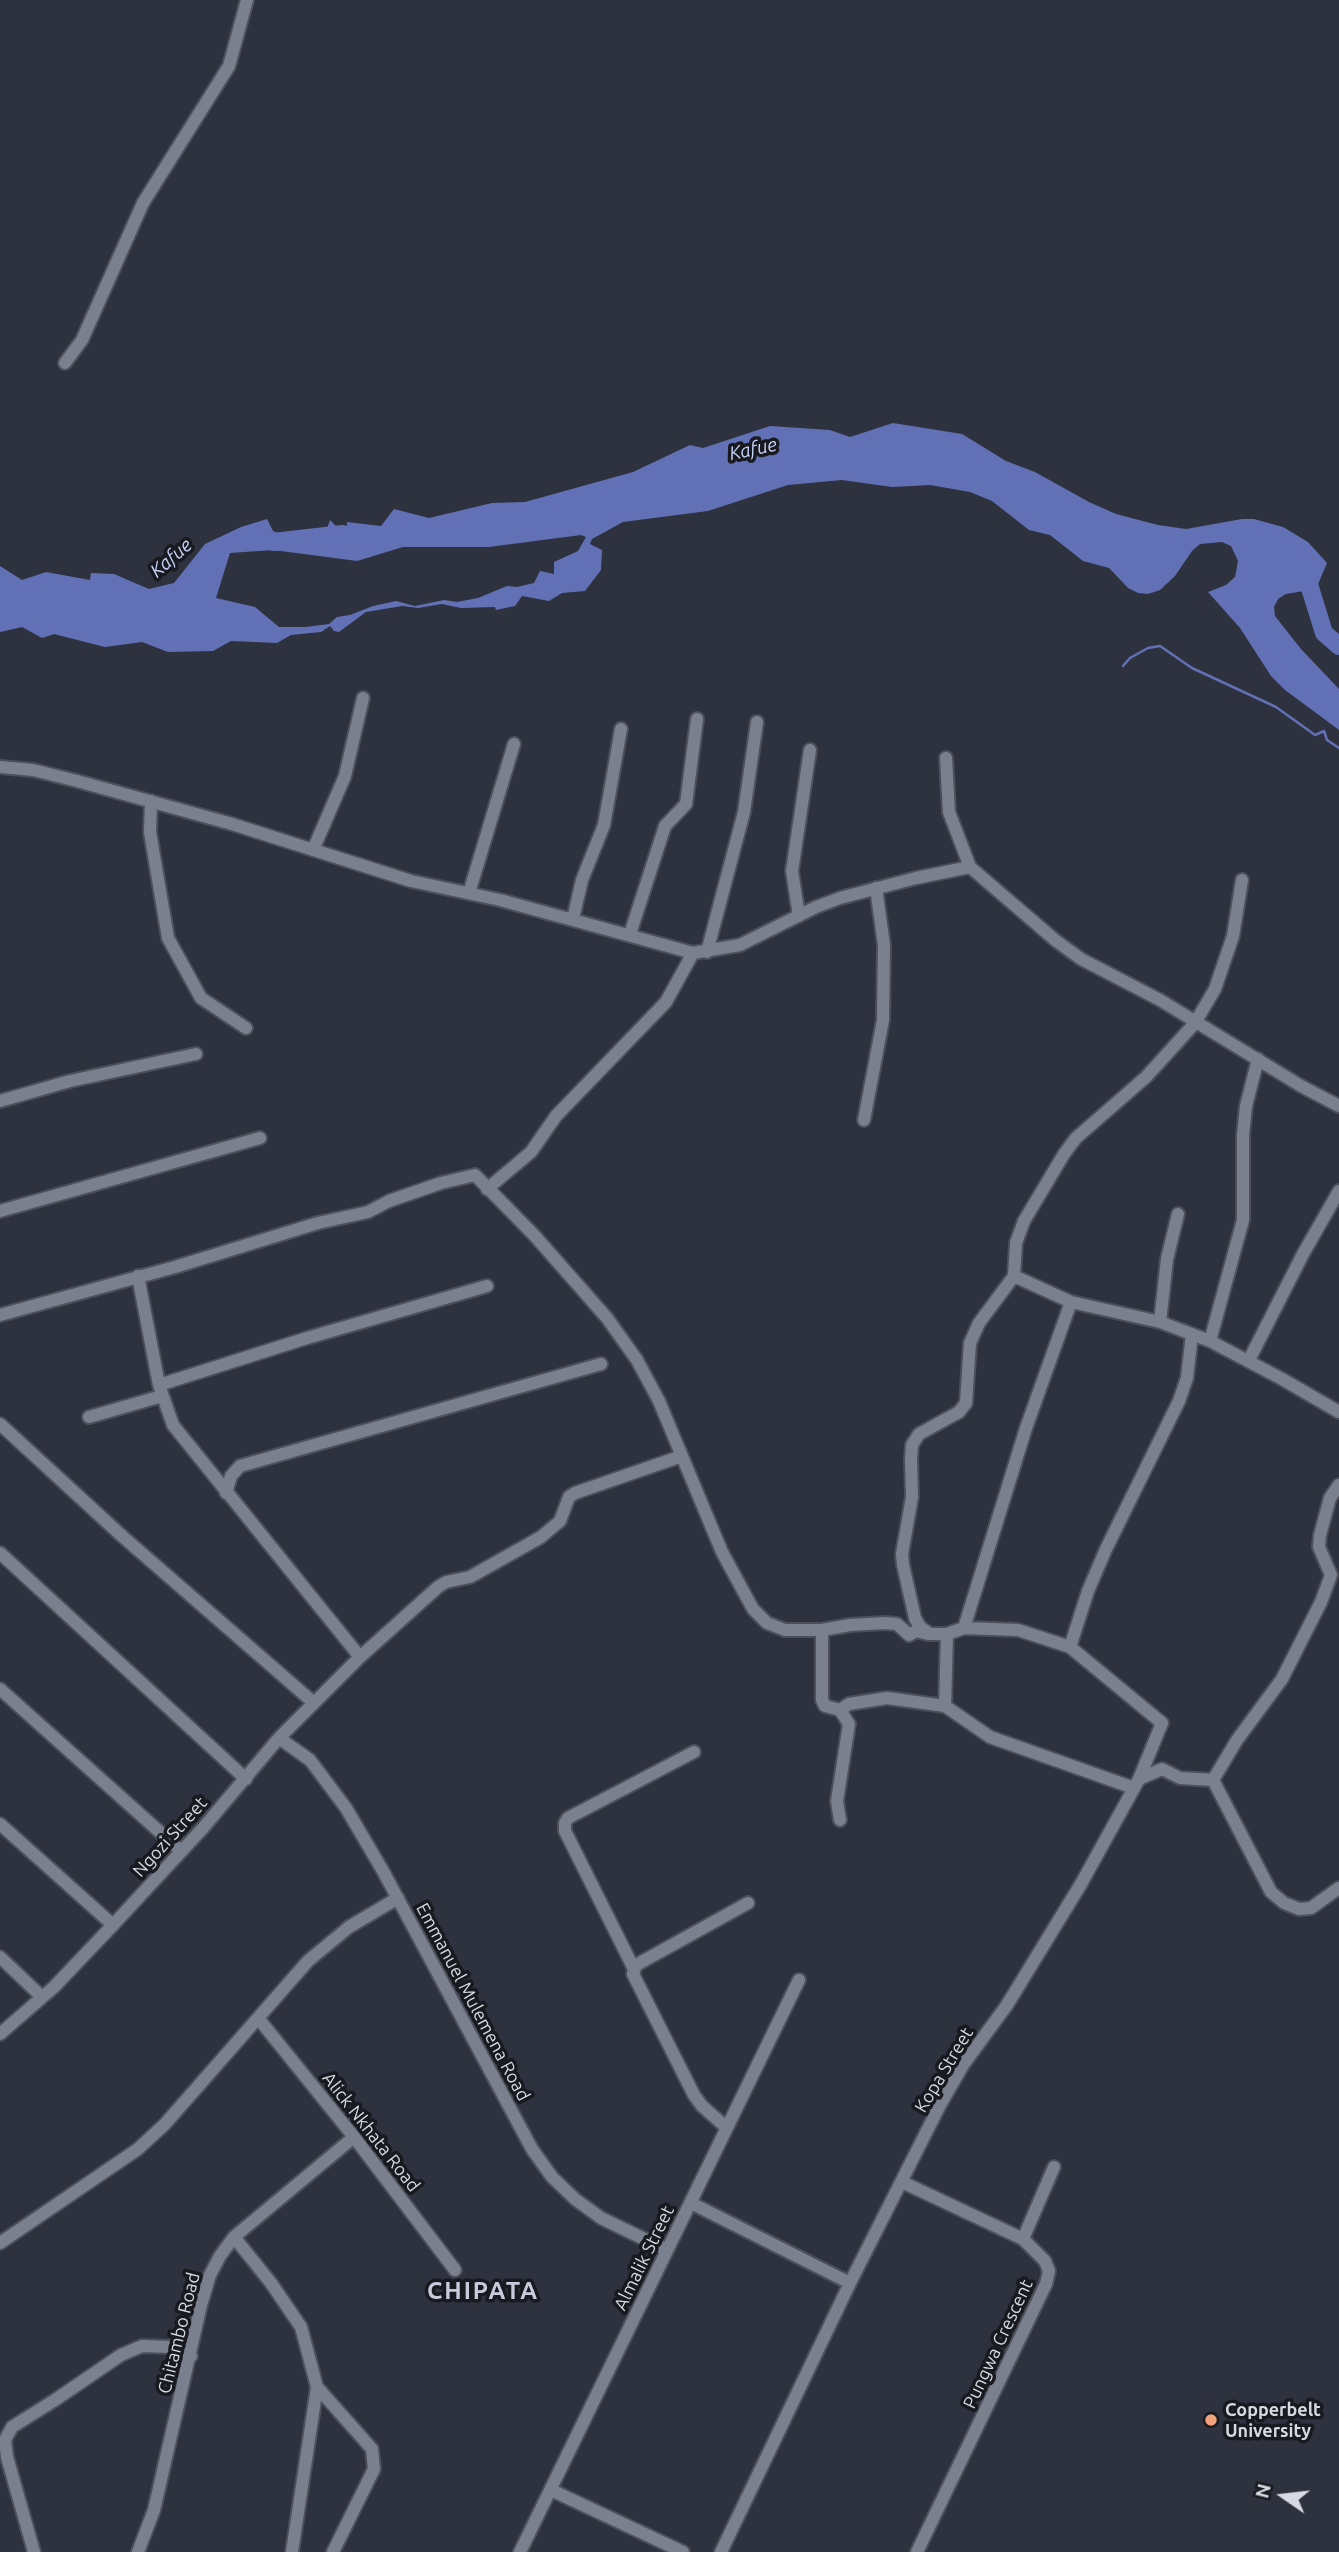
<!DOCTYPE html>
<style>
body{margin:0}
#map{position:relative;width:1339px;height:2552px;overflow:hidden;background:#2e323f;font-family:Ubuntu,sans-serif}
canvas{display:block}
.north{position:absolute;left:1248px;top:2461px;width:70px;height:70px;-webkit-text-stroke:5px #181a20;paint-order:stroke;rotate:284deg;font-size:19px;font-weight:700;line-height:28px;text-align:center;color:#d8dae3}
.north::after{content:'';display:block;margin:auto;width:24px;height:32px;background:#d8dae3;clip-path:polygon(50% 0,100% 100%,50% 72%,0 100%)}
</style>
<div id="map">
<canvas width="1339" height="2552"></canvas>
<div class="north">N</div>
</div>
<script>
const g = document.querySelector('canvas').getContext('2d');
g.lineJoin = 'round';
function fillPath(path, color) {
  g.fillStyle = color;
  g.fill(path, 'evenodd');
}
function poly(rows) {
  const path = new Path2D();
  for (const r of rows) {
    path.moveTo(r[0], r[1]);
    for (let i = 2; i < r.length; i += 2) path.lineTo(r[i], r[i + 1]);
  }
  return path;
}
function trace(path, color, width, dash) {
  g.strokeStyle = color;
  g.lineWidth = width;
  g.lineCap = dash ? 'butt' : 'round';
  g.setLineDash(dash || []);
  g.stroke(path);
}
function label(font, color, halo, rows, align = 'center') {
  g.font = font + ' Ubuntu,sans-serif';
  g.lineWidth = 7;
  g.setLineDash([]);
  g.textBaseline = 'middle';
  g.strokeStyle = halo;
  g.fillStyle = color;
  for (const [text, x, y, turn = 0] of rows) {
    g.save();
    g.translate(x, y);
    g.rotate((+turn || 0) * Math.PI / 180);
    g.textAlign = isNaN(turn) ? turn : align;
    if (halo) g.strokeText(text, 0, 0);
    g.fillText(text, 0, 0);
    g.restore();
  }
}
const water = poly([
 [893,423,962,434,1006,461,1035,472,1089,502,1116,514,1158,525,1186,529,1242,519,1254,519,1283,527,1308,542,1327,563,1316,589,1286,594,1278,599,1274,607,1275,616,1301,649,1339,689,1339,730,1285,690,1271,676,1240,628,1208,592,1226,585,1235,577,1238,561,1231,546,1222,542,1200,544,1192,551,1175,576,1160,590,1148,594,1138,593,1128,588,1109,568,1083,561,1050,535,1029,530,992,501,970,492,930,485,892,487,842,480,788,485,708,511,623,522,592,539,590,544,602,550,601,570,585,591,562,593,549,601,522,596,515,606,496,610,495,607,461,608,442,604,418,608,402,606,366,612,339,632,334,631,330,626,321,632,291,635,277,643,231,641,213,651,168,652,142,642,105,647,54,634,42,638,22,627,0,632,0,566,22,580,46,572,90,580,91,573,114,574,149,589,174,583,205,544,241,527,267,519,273,531,302,542,314,540,325,534,330,520,339,529,347,526,347,522,381,526,394,509,429,518,492,503,525,502,633,472,690,445,703,448,770,426,830,430,850,437],
 [581,535,586,537,578,551,554,562,554,574,540,571,534,583,517,587,507,586,478,598,457,602,444,600,415,606,396,601,373,606,350,615,337,617,329,624,306,627,279,627,255,607,216,598,230,553,273,550,357,561,403,547,489,547]
]);
const stream = poly([
 [1123,666,1130,658,1148,648,1160,646,1192,668,1276,707,1315,735,1324,731,1327,740,1339,748]
]);
const river = poly([
 [273,542,343,534],
 [1299,572,1307,578,1324,633,1339,646]
]);
const minor = poly([
 [65,363,82,340,143,203,229,66,247,0],
 [946,758,949,812,970,867],
 [0,767,33,770,77,781,232,824,411,881,500,900,693,953,740,945,816,907,840,898,916,878,970,867,1055,940,1081,959,1160,1000,1301,1086,1339,1106],
 [151,801,150,832,168,938,201,998,246,1028],
 [313,850,345,776,363,698],
 [469,893,514,744],
 [799,916,792,871,810,750],
 [573,919,582,880,604,825,621,729],
 [630,934,665,826,686,804,697,719],
 [707,952,744,812,757,722],
 [0,1101,70,1081,196,1054],
 [864,1120,883,1020,884,945,876,888],
 [487,1189,531,1152,556,1116,666,1002,693,953],
 [0,1211,260,1138],
 [138,1276,159,1385,173,1425,360,1657],
 [1014,1276,1071,1302,1160,1322,1210,1341,1282,1379,1339,1412],
 [0,1315,175,1267,318,1223,368,1212,389,1201,441,1183,475,1175,534,1235,607,1318,637,1360,659,1401,722,1552,753,1609,767,1623,785,1630,822,1630,850,1625,885,1623,897,1624,909,1635,916,1631,928,1634],
 [1160,1322,1167,1259,1178,1214],
 [1210,1341,1243,1220,1243,1135,1246,1106,1258,1059],
 [1249,1360,1303,1254,1339,1191],
 [159,1385,307,1338,487,1286],
 [89,1417,162,1396],
 [0,1424,122,1536,314,1703],
 [226,1493,231,1476,240,1466,601,1364],
 [0,1553,246,1779],
 [964,1628,1026,1428,1071,1302],
 [822,1630,822,1700,825,1706,840,1710],
 [1070,1647,1088,1591,1106,1549,1179,1401,1187,1378,1192,1334],
 [0,1689,181,1851],
 [945,1706,947,1634],
 [279,1738,310,1760,346,1808,383,1871,532,2149,552,2177,575,2199,601,2218,667,2250],
 [1139,1779,1162,1769,1180,1778,1213,1780],
 [1213,1780,1237,1740,1282,1679,1321,1602,1331,1575,1319,1547,1320,1535,1330,1498,1339,1485],
 [1213,1780,1271,1892,1284,1903,1299,1909,1311,1908,1339,1888],
 [840,1820,837,1801,849,1724,840,1710,849,1704,887,1698,945,1706,990,1737,1134,1788],
 [0,1824,113,1925],
 [0,1957,42,1997],
 [634,1969,565,1831,565,1823,568,1818,694,1752],
 [258,2018,354,2137,455,2270],
 [0,2034,54,1987,113,1925,203,1828,279,1738,360,1657,438,1587,446,1582,470,1577,541,1537,560,1521,569,1497,575,1493,682,1456],
 [727,2128,702,2106,694,2095,633,1974,636,1965,748,1903],
 [902,2182,1023,2239,1045,2261,1049,2271,1046,2284,917,2552],
 [691,2203,850,2283],
 [234,2237,271,2283,301,2327,317,2387,292,2552],
 [1023,2239,1054,2167],
 [0,2243,138,2149,165,2124,308,1961,349,1927,398,1898],
 [317,2387,372,2449,374,2469,333,2552],
 [551,2490,683,2552],
 [34,2552,7,2457,5,2440,12,2427,55,2400,121,2355,142,2346,171,2347,191,2356],
 [138,2552,154,2510,201,2305,210,2275,220,2256,234,2237,354,2137],
 [520,2552,799,1980],
 [721,2552,850,2283,940,2105,963,2065,1007,2005,1081,1884,1139,1779,1162,1723,1070,1647,1018,1630,964,1628,947,1634,930,1634,920,1627,915,1618,903,1565,902,1554,912,1497,911,1459,912,1445,919,1434,959,1412,966,1403,970,1343,979,1323,1014,1276,1016,1243,1024,1221,1064,1154,1076,1138,1146,1077,1195,1023,1215,989,1233,936,1242,880]
]);
const markers = [
 [1211,2420,7,"#f1a17c"]
];
const streetNames = [
 ["Ngozi Street",170,1837,-48],
 ["Emmanuel Mulemena Road",473,2002,62],
 ["Kopa Street",944,2070,-59],
 ["Alick Nkhata Road",371,2132,52],
 ["Almalik Street",644,2258,-64],
 ["Chitambo Road",179,2333,-76],
 ["Pungwa Crescent",998,2344,-65]
];
const poiNames = [
 ["Copperbelt",1225,2410],
 ["University",1225,2431]
];
const waterNames = [
 ["Kafue",753,449,-12],
 ["Kafue",171,558,-41]
];
const districtNames = [
 ["CHIPATA",483,2291]
];
fillPath(water, '#6270b5');
trace(stream, '#6270b5', 2.5);
trace(river, '#6270b5', 18);
trace(minor, '#4d505b', 16);
trace(minor, '#7b808f', 12);
for (const [x, y, r, color] of markers) {
  const dot = new Path2D();
  dot.arc(x, y, r, 0, 2 * Math.PI);
  g.fillStyle = color;
  g.fill(dot);
  trace(dot, '#181a20', 2.5);
}
label('18px', '#d8dae3', '#181a20', streetNames);
label('bold 18px', '#d8dae3', '#181a20', poiNames, 'left');
label('italic 19px', '#c8d3fa', '#181a20', waterNames);
g.letterSpacing = '2px';
label('bold 24px', '#c7cbdc', '#181a20', districtNames);
g.letterSpacing = '0px';
</script>
